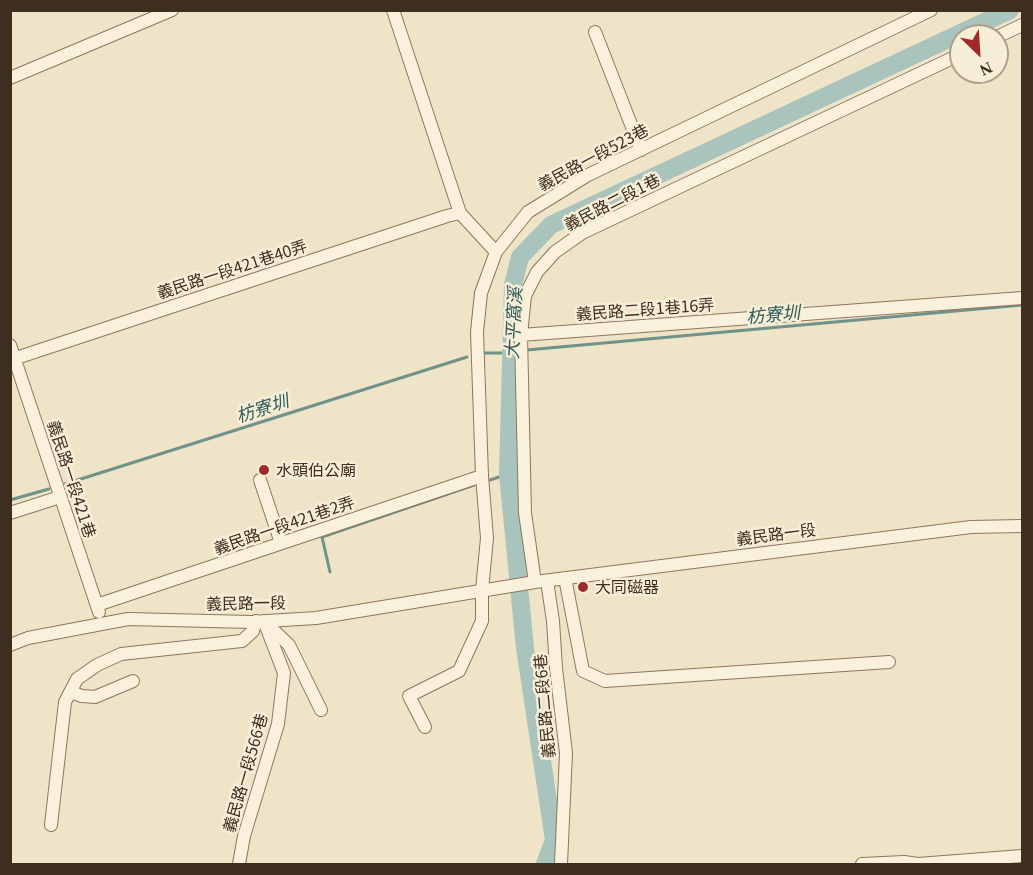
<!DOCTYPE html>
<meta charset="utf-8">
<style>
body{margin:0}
#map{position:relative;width:1033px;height:875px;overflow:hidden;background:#f0e4c8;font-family:Georgia,serif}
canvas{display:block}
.frame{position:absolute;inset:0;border:12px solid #3d2e20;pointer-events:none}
.north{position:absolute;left:949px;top:24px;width:60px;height:60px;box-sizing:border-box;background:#f7eed8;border:2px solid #ada18e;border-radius:50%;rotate:155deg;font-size:16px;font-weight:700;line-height:24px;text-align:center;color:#3d2e20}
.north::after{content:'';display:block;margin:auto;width:21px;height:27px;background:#9e2a2b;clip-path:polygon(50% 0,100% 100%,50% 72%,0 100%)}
</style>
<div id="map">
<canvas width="1033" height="875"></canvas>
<div class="frame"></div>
<div class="north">N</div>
</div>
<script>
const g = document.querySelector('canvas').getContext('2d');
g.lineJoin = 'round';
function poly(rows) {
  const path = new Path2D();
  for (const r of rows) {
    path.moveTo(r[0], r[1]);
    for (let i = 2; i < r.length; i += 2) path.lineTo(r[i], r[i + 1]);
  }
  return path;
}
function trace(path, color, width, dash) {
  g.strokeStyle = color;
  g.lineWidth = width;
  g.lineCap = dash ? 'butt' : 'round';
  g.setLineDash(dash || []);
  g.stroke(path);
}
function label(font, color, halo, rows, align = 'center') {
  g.font = font + ' Georgia,"Noto Sans TC",serif';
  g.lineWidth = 5;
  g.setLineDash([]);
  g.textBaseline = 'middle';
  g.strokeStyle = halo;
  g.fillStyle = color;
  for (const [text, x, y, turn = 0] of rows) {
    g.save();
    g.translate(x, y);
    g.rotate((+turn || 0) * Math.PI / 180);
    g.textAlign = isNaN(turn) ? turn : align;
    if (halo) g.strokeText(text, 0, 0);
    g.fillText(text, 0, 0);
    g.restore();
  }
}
const stream = poly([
 [527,350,1022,305],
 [483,353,511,353],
 [490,480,508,474],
 [65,484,467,357],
 [10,500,49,489],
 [330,572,322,537,474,485]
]);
const river = poly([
 [545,864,554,840,525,648,508,474,513,285,520,257,551,225,1010,10]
]);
const minor = poly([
 [393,10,460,213,496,252],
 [595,32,641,150],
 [997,37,1022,25],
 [10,78,172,10],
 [521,335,1022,298],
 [10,345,99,612],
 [10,360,447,216,460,213],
 [260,480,281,543],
 [10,513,60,497],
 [565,578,583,671,605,681,889,662],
 [547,581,553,621,556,668,566,753,561,864],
 [535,582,525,513,521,335,525,296,537,272,555,252,582,233,961,54],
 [97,605,482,476],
 [267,624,289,645,321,710],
 [10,645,28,638,128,619,251,622,316,618,535,582,971,527,1022,526],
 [70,692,82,696,95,697,133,681],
 [425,727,409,696,459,671,482,621,482,590,487,538,482,476,477,332,481,293,496,252,528,212,588,175,931,10],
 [51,825,65,702,77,679,97,665,121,654,242,641,253,631,256,621],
 [239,864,244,836,278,724,284,673,264,621],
 [862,864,904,862,918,864],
 [918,864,1022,856]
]);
const markers = [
 [264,470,6,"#9e2a2b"],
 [583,587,6,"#9e2a2b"]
];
const streetNames = [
 ["義民路一段523巷",593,157,-28],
 ["義民路二段1巷",612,202,-27],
 ["義民路一段421巷40弄",232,269,-18],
 ["義民路二段1巷16弄",645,309,-4],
 ["義民路一段421巷",72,479,72],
 ["義民路一段421巷2弄",284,525,-19],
 ["義民路一段",776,534,-7],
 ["義民路一段",246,603,-1],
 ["義民路二段6巷",544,706,-95],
 ["義民路一段566巷",245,773,-74]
];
const poiNames = [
 ["水頭伯公廟",276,470],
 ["大同磁器",595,587]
];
const waterNames = [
 ["枋寮圳",773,314,-5],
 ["大平窩溪",513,323,-87],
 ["枋寮圳",262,408,-18]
];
trace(stream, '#6f938a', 3);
trace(river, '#a9c4bc', 18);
trace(minor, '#8d765c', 14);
trace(minor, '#faf1dc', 12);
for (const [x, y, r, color] of markers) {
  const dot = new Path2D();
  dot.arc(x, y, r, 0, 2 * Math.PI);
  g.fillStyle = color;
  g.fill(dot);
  trace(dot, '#f7eed8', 2);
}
label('16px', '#3d2e20', '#f7eed8', streetNames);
label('16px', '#3d2e20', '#f7eed8', poiNames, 'left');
label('italic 18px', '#2f5d5a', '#f7eed8', waterNames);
</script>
